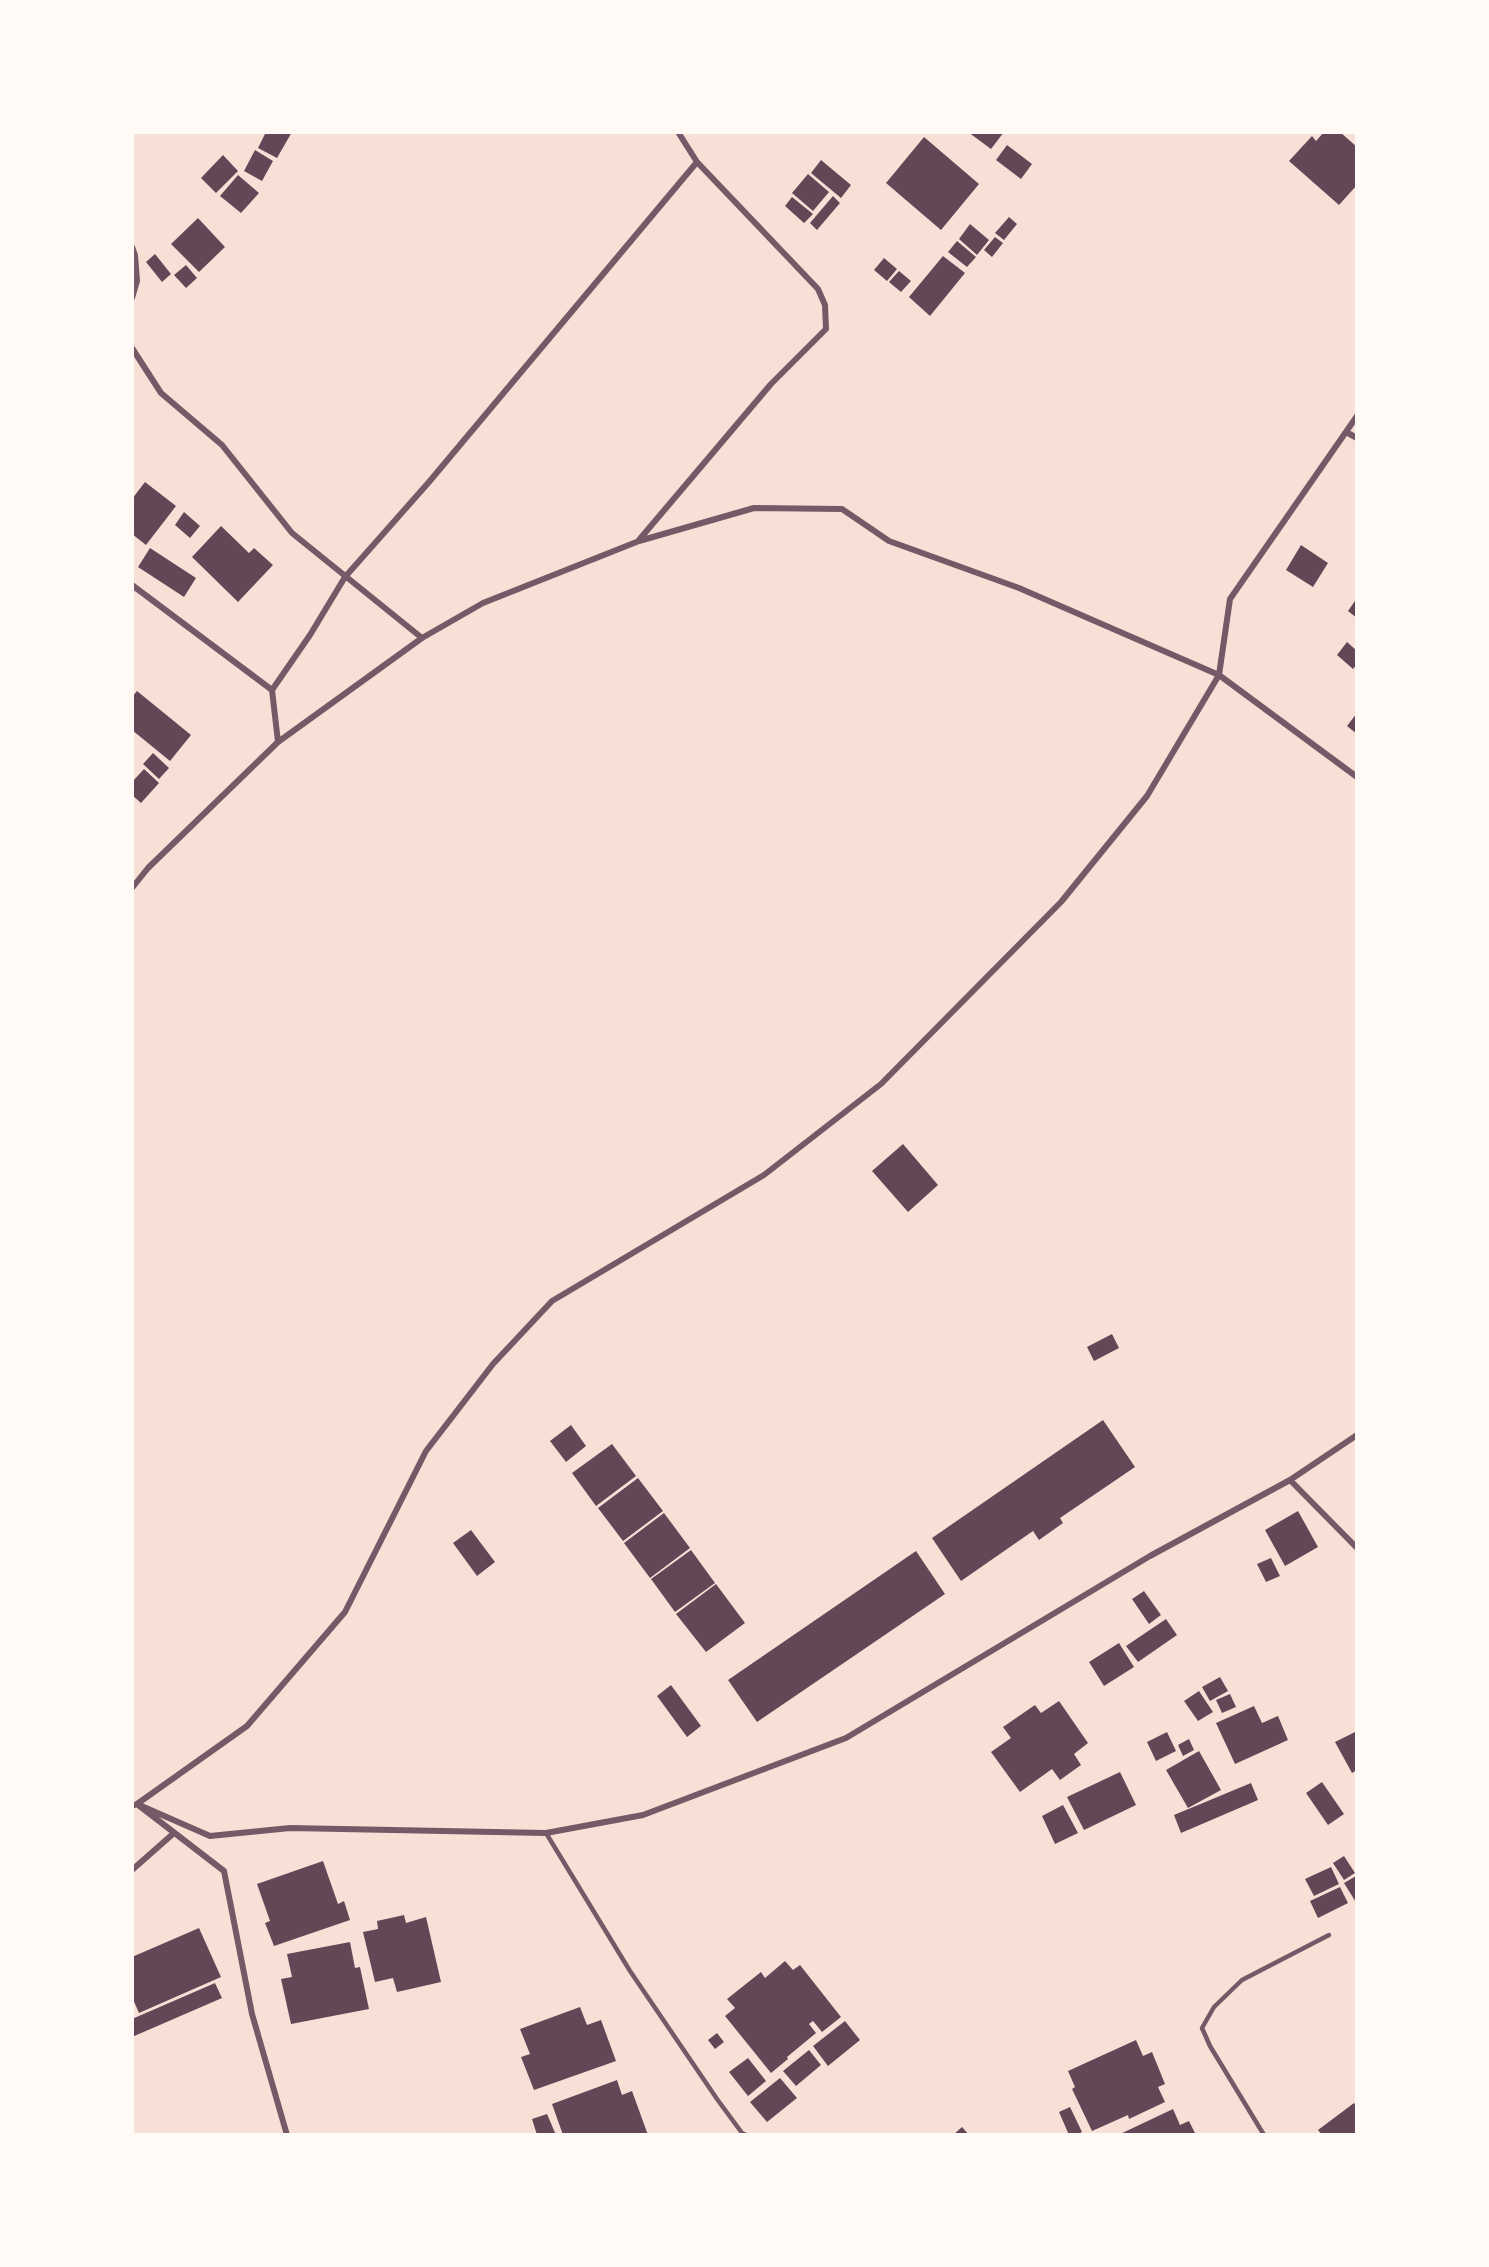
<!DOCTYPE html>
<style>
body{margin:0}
#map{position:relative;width:1489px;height:2267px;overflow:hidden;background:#f7e1d7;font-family:"Open Sans",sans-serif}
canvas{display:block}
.frame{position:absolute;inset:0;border:134px solid #fffaf5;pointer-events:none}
</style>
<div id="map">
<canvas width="1489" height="2267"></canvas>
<div class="frame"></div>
</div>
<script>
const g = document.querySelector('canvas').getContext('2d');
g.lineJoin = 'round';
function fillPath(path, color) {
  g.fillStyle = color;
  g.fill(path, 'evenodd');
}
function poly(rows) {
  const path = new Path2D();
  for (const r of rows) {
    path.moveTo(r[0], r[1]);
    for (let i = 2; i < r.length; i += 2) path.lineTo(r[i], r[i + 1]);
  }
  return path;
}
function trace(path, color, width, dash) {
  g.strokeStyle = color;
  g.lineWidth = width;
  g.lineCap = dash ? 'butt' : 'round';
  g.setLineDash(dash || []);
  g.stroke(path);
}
const building = poly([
 [266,132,292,132,277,158,258,148],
 [968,132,1004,132,991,149],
 [1324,132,1340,132,1357,147,1357,185,1339,205,1289,161,1312,136,1316,141],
 [924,137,979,184,941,230,886,183],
 [1007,145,1032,164,1021,179,996,160],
 [255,150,273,161,262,181,244,171],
 [223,155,238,171,216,193,201,178],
 [821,160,851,185,841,198,811,173],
 [808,174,829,192,813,211,792,193],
 [238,175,259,193,241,213,220,196],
 [833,196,840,203,817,230,810,223],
 [792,197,813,214,804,223,785,206],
 [1009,217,1017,224,1004,240,995,233],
 [198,218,225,247,199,272,171,244],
 [970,224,989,240,977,255,959,239],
 [995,237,1003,243,992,257,984,250],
 [957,241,976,257,967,267,948,252],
 [155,254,171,274,162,282,146,262],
 [943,256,965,273,930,316,909,297],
 [884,258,897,269,887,281,874,270],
 [186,265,197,278,186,288,174,275],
 [899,271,911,281,901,292,889,282],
 [145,482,176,506,146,545,132,534,132,499],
 [184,512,200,526,190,538,175,525],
 [221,526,249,553,254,548,273,565,238,602,192,557],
 [1301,545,1328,563,1313,587,1286,570],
 [150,548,196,578,184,597,138,567],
 [1357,598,1357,618,1348,611],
 [1347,642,1357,651,1357,664,1353,669,1337,655],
 [137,691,191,735,170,761,132,730,132,697],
 [1357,713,1357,734,1347,726],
 [153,753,169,768,159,779,143,764],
 [144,769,159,783,141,803,132,795,132,782],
 [903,1144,938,1185,908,1212,872,1171],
 [1112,1334,1119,1348,1094,1361,1087,1347],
 [1103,1420,1135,1467,1060,1518,1063,1523,1039,1540,1033,1531,961,1581,932,1538],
 [571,1425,586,1446,566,1462,550,1441],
 [612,1444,636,1476,596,1506,572,1473],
 [638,1478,663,1511,623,1541,598,1508],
 [1298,1511,1318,1547,1285,1566,1265,1530],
 [664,1513,690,1548,650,1578,624,1543],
 [471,1530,495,1562,477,1576,453,1543],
 [691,1550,715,1583,675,1612,651,1579],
 [916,1551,945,1594,757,1722,728,1680],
 [1271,1558,1280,1576,1266,1582,1257,1564],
 [716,1584,745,1623,706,1652,676,1614],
 [1144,1591,1161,1615,1149,1624,1132,1599],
 [1166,1619,1177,1635,1138,1662,1126,1646],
 [1119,1643,1134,1667,1104,1686,1089,1662],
 [1220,1677,1228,1691,1210,1701,1202,1687],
 [671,1685,701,1726,687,1737,657,1696],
 [1199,1691,1213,1712,1198,1721,1184,1701],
 [1230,1694,1236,1707,1222,1713,1216,1700],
 [1059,1701,1088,1743,1074,1754,1081,1765,1060,1780,1052,1769,1020,1792,991,1752,1011,1738,1003,1727,1035,1705,1041,1713],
 [1254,1706,1262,1723,1278,1716,1288,1740,1235,1764,1216,1723],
 [1357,1731,1357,1770,1352,1773,1335,1742],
 [1167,1732,1176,1751,1156,1761,1147,1742],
 [1189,1739,1194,1750,1183,1756,1178,1745],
 [1199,1751,1221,1790,1188,1808,1166,1770],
 [1120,1772,1136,1805,1084,1830,1067,1797],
 [1322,1782,1344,1814,1328,1825,1306,1793],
 [1251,1783,1258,1800,1181,1833,1174,1815],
 [1063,1805,1078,1833,1055,1844,1042,1816],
 [1344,1856,1355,1873,1344,1880,1333,1863],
 [323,1861,338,1904,344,1901,350,1920,274,1946,265,1923,270,1921,257,1884],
 [1331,1867,1339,1884,1314,1896,1305,1879],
 [1356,1876,1357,1877,1357,1904,1344,1883],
 [1340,1887,1348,1903,1318,1918,1310,1901],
 [404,1915,406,1923,426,1917,441,1982,397,1992,393,1978,375,1982,363,1932,378,1929,377,1921],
 [199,1928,221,1977,139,2013,132,1997,132,1957],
 [350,1942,355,1968,360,1967,369,2009,291,2024,281,1979,292,1977,287,1954],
 [785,1961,793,1970,800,1965,841,2017,822,2032,813,2021,809,2024,816,2033,787,2057,788,2059,771,2073,725,2016,735,2008,727,1999,761,1972,765,1978],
 [215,1983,222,1998,132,2037,132,2019],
 [580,2007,587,2025,601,2020,616,2061,534,2090,521,2057,530,2054,520,2029],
 [845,2021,860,2040,828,2066,813,2046],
 [717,2033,724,2042,715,2049,708,2040],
 [1136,2040,1143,2056,1152,2052,1165,2084,1158,2087,1165,2102,1129,2119,1128,2115,1092,2131,1072,2089,1075,2087,1068,2071],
 [809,2050,821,2065,796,2086,783,2071],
 [748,2058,766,2081,748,2096,729,2072],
 [780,2078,797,2098,767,2122,750,2102],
 [617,2080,622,2095,632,2091,648,2135,563,2135,552,2104],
 [1354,2103,1357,2107,1357,2135,1322,2135,1318,2130],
 [1070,2107,1082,2132,1076,2135,1069,2135,1059,2112],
 [1173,2109,1180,2125,1189,2121,1196,2135,1118,2135],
 [547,2114,556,2135,537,2135,532,2119],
 [962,2127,969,2135,953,2135]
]);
const service = poly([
 [546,1833,630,1971,717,2099,742,2133,746,2135],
 [1264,2135,1210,2046,1202,2028,1214,2007,1242,1980,1329,1935]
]);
const minor = poly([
 [132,247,135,255,137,281,132,298],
 [132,348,161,393,222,445,292,533,422,638],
 [1346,432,1357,438],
 [639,540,771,384,826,329,825,305,818,289,697,162,678,132],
 [132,585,272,690,278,742],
 [272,690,310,635,345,577,429,482,697,162],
 [132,888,148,868,278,742,422,638,483,603,639,541,754,508,842,509,889,541,1019,588,1219,675,1357,777],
 [1290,1480,1357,1548],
 [132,1806,137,1804,210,1836,290,1828,546,1833,643,1815,846,1738,1150,1556,1290,1480,1357,1435],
 [132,1870,174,1833],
 [287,2135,252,2014,224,1871,137,1804,247,1726,345,1612,426,1451,493,1364,552,1301,764,1175,881,1084,1061,902,1147,796,1219,675,1230,599,1357,416]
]);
fillPath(building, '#644757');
trace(service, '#755966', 4.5);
trace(minor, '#755966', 6);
</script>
